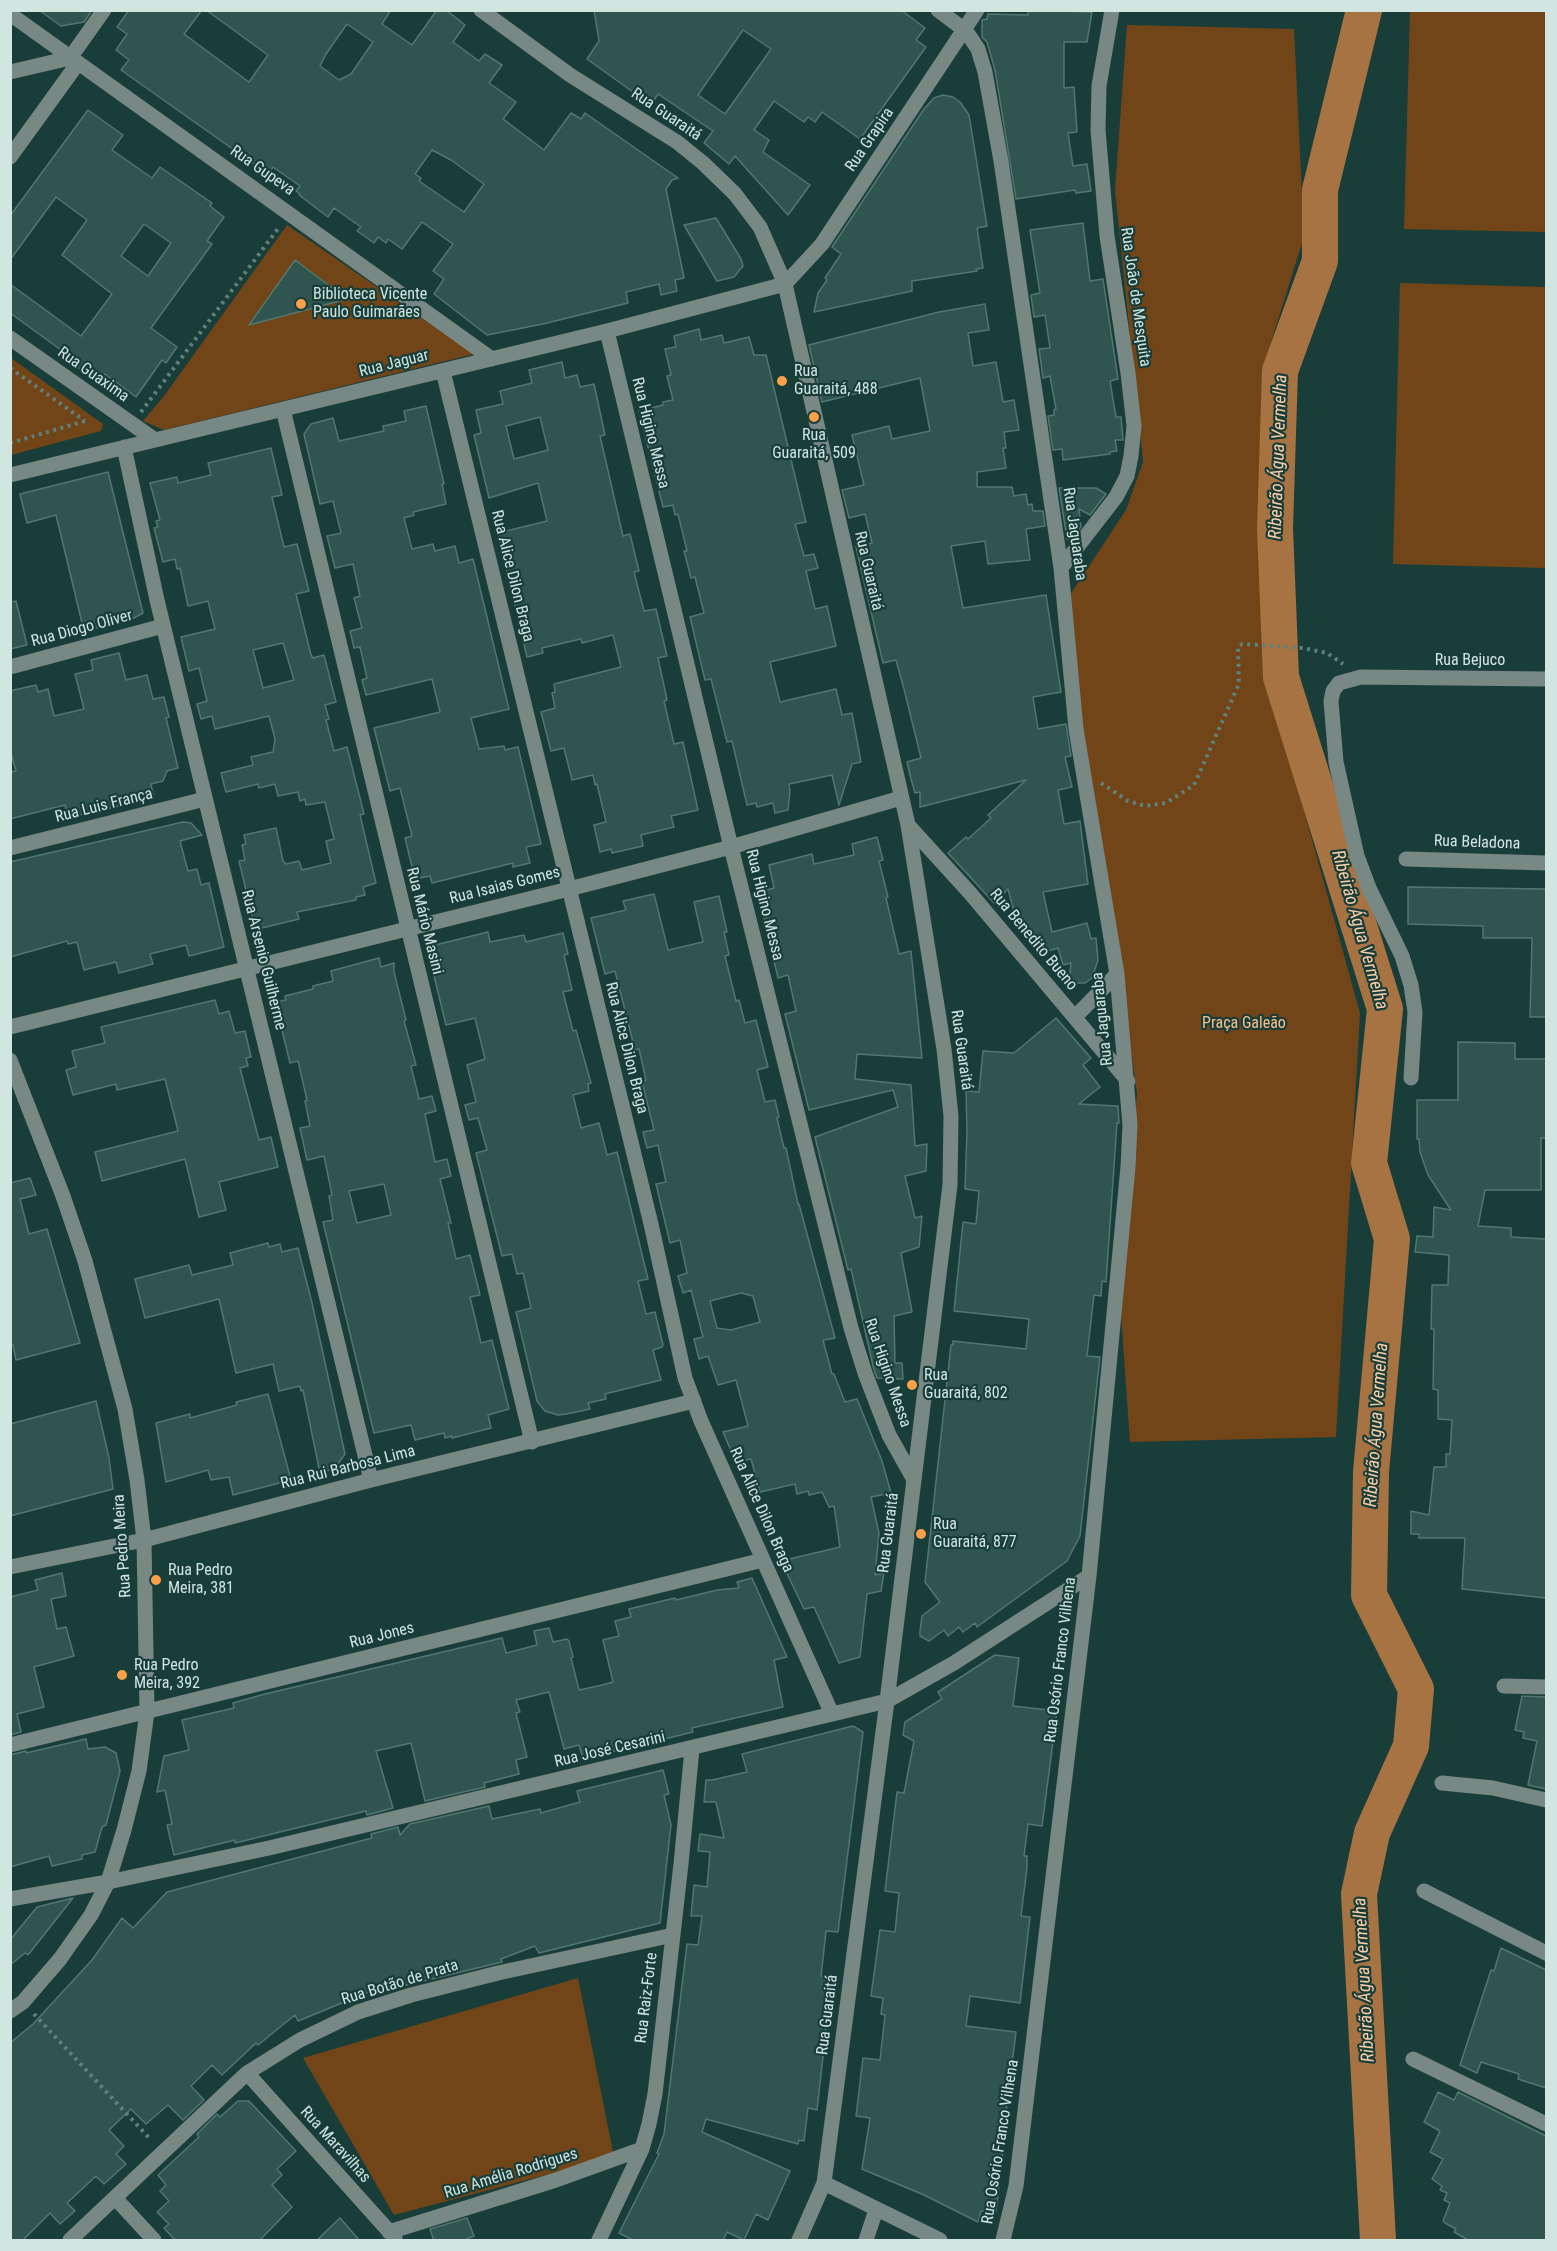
<!DOCTYPE html>
<meta charset="utf-8">
<style>
body{margin:0}
#map{position:relative;width:1557px;height:2251px;overflow:hidden;background:#193e39;font-family:"Roboto Condensed",sans-serif}
canvas{display:block}
.frame{position:absolute;inset:0;border:12px solid #d1e5e1;pointer-events:none}
</style>
<div id="map">
<canvas width="1557" height="2251"></canvas>
<div class="frame"></div>
</div>
<script>
const g = document.querySelector('canvas').getContext('2d');
g.lineJoin = 'round';
function fillPath(path, color) {
  g.fillStyle = color;
  g.fill(path, 'evenodd');
}
function poly(rows) {
  const path = new Path2D();
  for (const r of rows) {
    path.moveTo(r[0], r[1]);
    for (let i = 2; i < r.length; i += 2) path.lineTo(r[i], r[i + 1]);
  }
  return path;
}
function trace(path, color, width, dash) {
  g.strokeStyle = color;
  g.lineWidth = width;
  g.lineCap = dash ? 'butt' : 'round';
  g.setLineDash(dash || []);
  g.stroke(path);
}
function label(font, color, halo, rows, align = 'center') {
  g.font = font + ' "Roboto Condensed",sans-serif';
  g.lineWidth = 4.5;
  g.setLineDash([]);
  g.textBaseline = 'middle';
  g.strokeStyle = halo;
  g.fillStyle = color;
  for (const [text, x, y, turn = 0] of rows) {
    g.save();
    g.translate(x, y);
    g.rotate((+turn || 0) * Math.PI / 180);
    g.textAlign = isNaN(turn) ? turn : align;
    if (halo) g.strokeText(text, 0, 0);
    g.fillText(text, 0, 0);
    g.restore();
  }
}
const green = poly([
 [1410,11,1546,11,1546,232,1404,229],
 [1127,25,1294,29,1304,237,1267,355,1264,481,1265,670,1360,1013,1336,1437,1130,1442,1121,1314,1137,1093,1105,867,1062,607,1126,510,1143,462,1115,190],
 [287,225,474,354,164,430,143,421,164,396],
 [1400,283,1546,287,1546,568,1393,564],
 [11,358,103,424,101,431,11,455],
 [578,1978,614,2157,394,2215,303,2058]
]);
const river = poly([
 [1364,10,1320,190,1320,261,1280,371,1275,528,1281,677,1385,1009,1369,1163,1392,1239,1371,1472,1369,1595,1416,1689,1411,1746,1372,1833,1359,1894,1378,2240]
]);
const building = poly([
 [39,10,92,10,84,22,61,26,39,10],
 [129,10,202,10,184,34,249,82,268,55,206,10,391,10,382,24,412,45,437,10,446,10,465,25,453,42,479,61,485,54,502,65,489,83,516,102,503,119,544,150,571,113,581,119,585,113,678,178,672,180,666,189,684,278,675,280,677,291,661,295,659,284,626,292,628,303,543,324,487,335,434,294,444,279,433,271,453,244,422,222,402,249,388,239,386,243,378,237,374,243,357,231,361,227,334,208,328,217,299,195,300,194,296,191,300,186,273,167,268,174,121,70,129,60,116,50,127,34,117,27,129,10],
 [347,24,373,42,351,74,339,80,320,66,326,54,347,24],
 [432,150,451,160,484,184,464,212,419,181,421,178,415,174,432,150],
 [594,10,901,10,925,28,916,40,926,47,860,139,822,112,815,122,808,117,804,122,774,101,754,130,769,140,763,152,810,185,788,215,735,156,729,164,704,143,713,131,658,94,651,105,587,59,599,41,594,10],
 [743,30,771,49,725,114,698,95,743,30],
 [1028,10,1092,12,1087,42,1064,42,1064,88,1074,87,1077,132,1068,133,1073,166,1087,164,1091,191,1076,193,1075,190,1016,199,995,70,987,42,982,37,982,20,987,19,988,14,1028,15,1028,10],
 [943,95,953,97,960,102,969,115,987,226,977,228,983,268,976,269,977,271,912,281,912,291,814,312,818,293,827,280,825,278,841,254,832,247,924,109,934,98,943,95],
 [88,110,123,135,112,150,152,178,160,167,212,203,210,206,224,217,207,241,212,244,151,328,177,347,166,363,162,360,136,397,105,374,99,383,65,358,68,355,10,313,10,284,81,336,112,294,62,255,87,220,56,197,10,260,10,216,88,110],
 [144,224,171,243,148,276,121,256,144,224],
 [716,218,741,259,743,266,734,277,717,281,684,225,716,218],
 [1083,223,1090,281,1103,279,1118,379,1110,381,1116,417,1121,417,1123,440,1115,440,1117,451,1110,452,1110,454,1063,460,1062,449,1053,450,1048,416,1054,415,1054,410,1056,409,1050,376,1043,378,1039,349,1050,348,1045,315,1034,317,1031,295,1040,293,1030,230,1083,223],
 [295,260,347,299,249,325,295,260],
 [985,304,989,330,968,333,973,366,996,362,1003,402,1014,400,1019,430,1004,432,1006,448,1003,448,1006,468,977,472,977,487,1012,487,1014,496,1026,494,1028,505,1032,504,1033,511,1043,511,1045,526,1026,529,1030,560,988,564,985,541,951,546,963,608,1046,595,1061,692,1033,697,1038,729,1066,724,1071,756,1065,757,1072,787,1058,790,1064,824,1080,821,1088,884,1043,892,1052,932,1087,923,1091,939,1096,938,1098,960,1092,978,1085,983,1069,983,1071,963,1063,965,1058,948,1045,952,1043,945,1034,947,1019,931,1008,889,994,903,948,853,966,837,968,839,991,818,988,815,1026,780,920,807,920,792,915,793,911,779,907,762,921,758,904,689,896,660,883,663,856,547,872,543,865,514,849,518,842,490,864,485,852,435,889,426,892,439,930,431,920,378,822,402,809,345,939,312,985,304],
 [699,329,701,340,722,335,724,343,749,337,754,355,766,355,806,522,795,524,804,556,814,554,818,568,806,571,815,609,827,606,836,646,770,662,780,702,836,689,842,715,852,713,861,762,852,764,839,805,832,775,789,784,790,791,788,810,775,813,773,803,757,807,756,803,747,805,732,741,727,742,711,679,705,680,690,617,704,613,695,577,691,578,684,551,687,551,678,514,675,515,673,505,663,507,639,411,663,405,663,402,673,400,667,376,671,375,665,349,676,347,674,336,699,329],
 [562,362,565,378,577,375,580,387,594,384,605,435,600,436,623,536,630,534,639,571,634,572,644,611,656,609,667,656,658,658,667,700,664,701,674,744,683,742,698,810,671,816,674,827,641,835,643,846,612,853,611,849,600,852,594,825,606,822,597,784,595,785,593,775,572,780,564,748,551,751,541,712,555,708,552,693,555,692,554,684,621,667,613,635,582,643,581,639,542,648,543,653,527,657,498,533,547,521,538,483,489,498,474,435,481,433,476,410,503,404,500,391,532,383,529,370,562,362],
 [540,417,548,450,514,459,506,426,540,417],
 [426,406,444,484,442,484,446,504,413,512,414,515,404,518,412,549,433,544,435,551,455,546,459,563,473,559,509,709,471,718,479,749,504,746,505,750,518,747,541,844,526,847,530,863,513,867,513,863,432,883,430,876,415,879,405,838,412,836,400,788,390,791,374,728,440,712,432,679,366,695,362,680,367,678,360,647,354,648,350,631,362,628,354,598,360,596,353,564,335,568,327,536,341,533,333,501,320,504,304,434,311,424,333,418,339,441,384,431,383,426,406,421,404,411,426,406],
 [271,448,282,495,272,497,284,547,297,544,309,591,296,594,311,655,313,658,324,655,336,702,325,705,329,719,326,720,334,751,347,747,364,814,360,815,376,883,363,887,365,895,356,897,356,900,297,912,299,919,262,928,254,924,239,861,245,860,242,845,246,844,244,835,276,828,283,861,286,864,299,861,302,870,331,863,326,841,334,839,325,802,306,805,305,799,300,801,298,792,278,796,275,784,259,788,258,784,226,792,221,773,253,765,251,757,273,752,275,739,269,716,215,729,212,716,201,719,197,704,207,701,199,668,189,671,181,637,215,629,208,601,188,606,180,568,177,569,175,559,163,562,154,528,158,527,156,521,160,520,150,483,177,477,178,483,211,475,208,463,271,448],
 [283,643,294,680,263,688,253,650,283,643],
 [108,472,143,613,132,619,84,631,56,515,27,523,20,494,108,472],
 [1059,488,1096,488,1106,494,1090,515,1079,509,1081,527,1071,539,1067,539,1059,488],
 [16,601,27,645,10,649,10,602,16,601],
 [119,653,126,680,147,675,153,699,164,697,169,717,166,718,178,768,167,771,163,781,151,784,154,798,68,818,65,805,10,819,10,772,16,771,10,750,10,691,36,685,38,692,48,689,54,716,84,709,75,674,93,670,91,660,119,653],
 [183,822,191,823,202,835,180,841,188,871,197,869,201,885,209,883,224,947,189,956,186,945,150,954,153,964,119,973,116,962,84,970,77,942,68,944,67,941,10,957,10,862,183,822],
 [877,837,883,860,879,861,888,897,886,898,899,954,911,951,922,1058,857,1054,855,1079,911,1085,915,1146,927,1144,926,1171,905,1176,915,1218,922,1216,919,1247,901,1253,912,1312,894,1316,895,1363,902,1363,903,1379,877,1378,874,1370,851,1269,848,1270,815,1137,898,1107,893,1090,809,1110,785,1014,796,1011,788,975,778,978,764,918,768,917,762,891,774,888,769,865,812,854,814,864,854,855,852,844,877,837],
 [1408,887,1546,889,1546,1017,1530,1017,1532,938,1483,938,1483,926,1408,924,1408,887],
 [654,894,668,950,703,942,694,902,719,896,727,932,724,932,729,955,725,956,736,1001,739,1000,745,1023,756,1020,768,1067,757,1070,765,1102,775,1100,779,1117,777,1118,784,1148,786,1148,798,1204,799,1204,835,1338,823,1340,832,1374,834,1374,845,1402,857,1399,882,1461,891,1493,871,1497,879,1533,875,1575,884,1573,881,1591,867,1594,860,1657,839,1663,814,1607,804,1609,781,1561,840,1547,834,1506,829,1507,822,1492,809,1495,808,1491,797,1494,795,1484,760,1492,751,1459,736,1462,729,1446,723,1432,748,1426,736,1380,718,1385,708,1356,699,1359,694,1339,703,1337,691,1290,683,1293,678,1276,687,1273,680,1240,670,1243,656,1184,666,1182,658,1145,647,1148,643,1132,654,1130,642,1082,646,1080,639,1049,635,1050,615,971,605,974,591,918,626,910,623,901,654,894],
 [741,1293,753,1296,760,1322,731,1330,717,1328,710,1301,741,1293],
 [488,932,490,942,524,935,526,942,563,933,568,954,564,955,572,990,563,992,573,1031,576,1030,591,1083,588,1084,589,1091,573,1095,581,1128,599,1123,607,1155,617,1152,648,1279,638,1281,646,1314,655,1312,663,1345,662,1347,653,1350,661,1380,605,1394,606,1399,588,1403,590,1409,567,1414,558,1415,545,1411,537,1401,516,1312,531,1308,523,1273,517,1274,512,1254,502,1256,476,1153,487,1150,478,1118,469,1120,465,1105,476,1102,467,1065,485,1059,475,1018,446,1025,427,947,488,932],
 [379,958,381,967,394,963,394,972,406,1020,404,1021,416,1065,411,1066,419,1099,432,1096,436,1111,425,1114,435,1162,447,1159,451,1176,440,1179,451,1223,448,1223,456,1259,470,1255,480,1295,470,1297,481,1343,492,1340,509,1409,488,1415,491,1428,452,1438,452,1436,445,1438,444,1433,415,1440,411,1425,374,1433,323,1222,333,1220,329,1196,332,1195,324,1156,307,1160,300,1128,310,1126,305,1101,307,1100,298,1061,290,1063,275,1002,286,1000,285,996,313,989,313,986,333,981,331,971,379,958],
 [384,1184,391,1215,357,1223,349,1191,384,1184],
 [215,1000,219,1014,229,1011,235,1033,245,1031,251,1057,246,1058,248,1066,240,1068,259,1140,271,1137,278,1167,219,1182,226,1210,199,1217,185,1159,102,1181,95,1152,178,1131,165,1079,117,1090,116,1084,73,1095,66,1070,76,1067,72,1051,105,1043,101,1027,215,1000],
 [1056,1018,1091,1058,1083,1065,1100,1087,1079,1104,1118,1106,1119,1123,1117,1123,1106,1282,1102,1281,1101,1296,1094,1295,1087,1356,1100,1357,1080,1536,1067,1561,977,1627,975,1623,963,1632,959,1627,948,1636,944,1630,929,1641,920,1636,920,1631,922,1616,940,1602,925,1582,951,1345,953,1345,953,1341,1026,1349,1029,1319,954,1311,963,1222,976,1224,979,1191,965,1189,967,1131,966,1091,979,1092,983,1051,1014,1053,1056,1018],
 [1458,1042,1515,1043,1515,1059,1546,1059,1546,1138,1541,1138,1541,1190,1485,1190,1478,1226,1511,1228,1511,1237,1546,1239,1546,1598,1462,1589,1465,1538,1419,1538,1419,1534,1411,1534,1411,1511,1429,1515,1434,1467,1446,1467,1446,1454,1450,1454,1452,1420,1438,1419,1438,1390,1433,1389,1434,1329,1431,1329,1432,1285,1448,1285,1449,1255,1415,1252,1417,1236,1433,1237,1434,1207,1451,1210,1428,1175,1420,1152,1419,1139,1417,1139,1417,1100,1458,1100,1458,1042],
 [30,1178,36,1195,20,1199,29,1234,47,1229,80,1343,16,1360,13,1345,10,1345,10,1183,30,1178],
 [268,1243,269,1247,280,1244,282,1252,298,1248,312,1303,345,1454,334,1469,320,1473,303,1390,301,1391,300,1386,279,1391,273,1364,236,1373,219,1299,145,1318,135,1279,189,1265,192,1275,233,1265,230,1253,268,1243],
 [268,1394,291,1480,233,1495,229,1477,211,1480,208,1470,166,1482,156,1423,190,1414,190,1418,237,1405,236,1402,268,1394],
 [96,1401,109,1458,113,1489,10,1516,10,1424,96,1401],
 [62,1573,66,1596,51,1599,57,1629,66,1627,74,1656,34,1667,44,1707,17,1714,21,1732,10,1735,10,1597,38,1590,35,1580,62,1573],
 [752,1578,787,1657,774,1660,783,1707,692,1728,693,1732,583,1759,579,1745,564,1749,549,1692,516,1700,520,1712,516,1713,527,1757,516,1760,519,1774,484,1783,485,1787,425,1801,411,1743,376,1751,393,1808,367,1815,366,1811,235,1843,235,1840,174,1855,167,1825,172,1824,165,1790,157,1792,164,1756,189,1750,182,1720,234,1708,233,1703,265,1694,502,1638,506,1653,537,1645,534,1631,549,1628,553,1642,567,1639,569,1641,573,1657,571,1658,579,1690,598,1686,613,1682,603,1640,619,1636,615,1621,631,1617,629,1609,675,1598,676,1600,717,1590,739,1588,737,1582,752,1578],
 [995,1655,1019,1658,1013,1706,1057,1711,1042,1826,1028,1824,1024,1856,1027,1856,1027,1868,1021,1916,1030,1917,1020,2003,970,1996,966,2026,1016,2032,1005,2121,999,2120,996,2144,1003,2151,996,2212,981,2211,978,2222,924,2195,862,2169,870,2118,856,2116,863,2058,880,2060,885,2015,881,2014,883,1998,871,1996,880,1930,895,1932,899,1893,885,1891,897,1792,904,1793,914,1741,903,1735,905,1722,942,1699,938,1692,995,1655],
 [1522,1696,1546,1697,1546,1789,1528,1785,1537,1741,1523,1738,1524,1732,1515,1730,1522,1696],
 [853,1726,863,1732,838,1932,826,1931,823,1959,821,1976,832,1977,817,2110,808,2108,804,2141,799,2140,798,2144,706,2119,702,2132,790,2171,768,2220,756,2214,744,2240,727,2232,723,2241,635,2241,619,2233,659,2154,657,2153,664,2134,687,1944,698,1945,702,1916,691,1916,694,1885,707,1887,710,1852,698,1851,700,1834,724,1838,716,1802,704,1802,706,1780,712,1780,747,1772,742,1754,853,1726],
 [86,1739,88,1749,105,1747,116,1753,120,1771,106,1825,102,1827,95,1852,82,1855,82,1859,52,1866,49,1856,10,1867,10,1755,26,1751,26,1753,86,1739],
 [663,1770,669,1794,664,1795,671,1825,660,1923,539,1953,535,1946,501,1959,502,1962,382,1991,381,1987,298,2021,295,2015,258,2045,256,2043,222,2075,212,2065,191,2086,204,2100,183,2120,168,2105,146,2124,131,2109,109,2130,124,2146,116,2154,126,2164,104,2184,96,2176,67,2203,75,2211,60,2224,50,2213,22,2241,10,2241,10,2043,33,2024,92,1960,122,1918,133,1928,167,1892,372,1838,371,1834,398,1827,400,1835,410,1824,489,1806,492,1819,540,1809,541,1813,580,1802,577,1791,663,1770],
 [73,1898,28,1955,25,1953,10,1965,10,1940,37,1907,73,1898],
 [1501,1948,1546,1970,1546,2088,1518,2079,1519,2074,1481,2062,1477,2073,1460,2065,1491,1970,1494,1971,1501,1948],
 [1438,2092,1454,2100,1458,2092,1546,2136,1546,2241,1470,2241,1454,2232,1456,2229,1445,2223,1443,2221,1450,2203,1444,2200,1447,2193,1440,2190,1442,2186,1432,2179,1443,2159,1430,2152,1440,2131,1424,2122,1438,2092],
 [238,2101,249,2101,296,2151,277,2169,282,2175,272,2185,292,2207,259,2241,176,2241,164,2228,169,2224,157,2212,169,2201,160,2191,166,2185,158,2175,199,2137,197,2134,217,2114,220,2117,238,2101],
 [340,2218,360,2241,316,2241,340,2218],
 [467,2218,474,2236,462,2241,434,2241,430,2229,467,2218]
]);
const path = poly([
 [10,368,85,421],
 [141,412,280,226],
 [10,443,85,421],
 [1101,783,1128,801,1145,806,1166,803,1194,785,1239,684,1238,647,1242,644,1303,648,1327,653,1343,664],
 [34,2014,151,2140]
]);
const minor = poly([
 [481,10,570,75,677,142,703,163,735,194,760,227,785,284,908,825,944,1049,951,1116,950,1185,887,1701,824,2183,799,2240],
 [938,10,966,31,978,49,985,72,1001,161,1061,568,1076,729,1117,974,1130,1125,1128,1167,1089,1576,1022,2136,1016,2186,1003,2240],
 [10,14,492,359],
 [10,72,70,58,104,10],
 [10,157,78,63],
 [785,284,822,244,977,10],
 [607,331,731,847,851,1328,865,1373,880,1412,889,1435,913,1478],
 [10,338,155,440],
 [443,371,651,1224,685,1378,701,1421,832,1714],
 [283,409,532,1442],
 [124,447,157,600,371,1480],
 [10,475,607,331,785,284],
 [1061,568,1116,497,1127,476,1131,456,1134,426,1128,373,1107,236,1098,130,1099,86,1112,10],
 [10,667,163,626],
 [908,825,970,893,1128,1081],
 [10,848,205,799],
 [1406,859,1546,863],
 [1075,1017,1117,974],
 [10,1027,569,889,731,847,901,798],
 [10,1060,63,1196,85,1261,125,1409,137,1480,144,1540,147,1712,139,1771,124,1830,108,1882,91,1915,60,1959,23,2002,10,2011],
 [1411,1078,1415,1012,1411,985,1402,956,1369,888,1357,856,1336,762,1331,701,1333,691,1339,683,1361,677,1546,679],
 [10,1567,144,1540,371,1480,694,1401],
 [1504,1686,1546,1687],
 [10,1745,763,1560],
 [1442,1783,1493,1788,1546,1800],
 [1424,1891,1546,1953],
 [10,1899,108,1882,269,1848,887,1701,954,1663,1089,1576],
 [1413,2059,1546,2124],
 [247,2073,395,2238],
 [824,2183,940,2240],
 [116,2199,154,2240],
 [389,2232,556,2180,642,2149],
 [70,2240,247,2073,300,2040,358,2012,411,1995,498,1973,673,1935],
 [599,2240,642,2149,649,2124,655,2094,681,1864,692,1749],
 [866,2240,876,2210]
]);
const markers = [
 [301,304,6,"#f8a14a"],
 [782,381,6,"#f8a14a"],
 [814,417,6,"#f8a14a"],
 [912,1385,6,"#f8a14a"],
 [921,1534,6,"#f8a14a"],
 [156,1580,6,"#f8a14a"],
 [122,1675,6,"#f8a14a"]
];
const streetNames = [
 ["Rua Guaraitá",666,115,34],
 ["Rua Grapira",870,140,-56],
 ["Rua Gupeva",262,171,35],
 ["Rua João de Mesquita",1135,297,82],
 ["Rua Jaguar",394,364,-14],
 ["Rua Guaxima",93,375,35],
 ["Rua Higino Messa",650,433,76],
 ["Rua Jaguaraba",1074,534,82],
 ["Rua Guaraitá",868,571,77],
 ["Rua Alice Dilon Braga",512,576,76],
 ["Rua Diogo Oliver",82,629,-15],
 ["Rua Bejuco",1470,661],
 ["Rua Luis França",104,806,-14],
 ["Rua Beladona",1477,843,2],
 ["Rua Isaias Gomes",505,886,-14],
 ["Rua Higino Messa",764,905,76],
 ["Rua Mário Masini",424,921,76],
 ["Rua Benedito Bueno",1033,940,50],
 ["Rua Arsenio Guilherme",263,960,76],
 ["Rua Jaguaraba",1103,1019,-96],
 ["Rua Alice Dilon Braga",626,1048,76],
 ["Rua Guaraitá",961,1050,82],
 ["Rua Higino Messa",887,1373,71],
 ["Rua Rui Barbosa Lima",348,1468,-14],
 ["Rua Alice Dilon Braga",761,1510,66],
 ["Rua Guaraitá",889,1533,-83],
 ["Rua Pedro Meira",123,1546,-94],
 ["Rua Jones",382,1636,-14],
 ["Rua Osório Franco Vilhena",1061,1660,-83],
 ["Rua José Cesarini",610,1750,-13],
 ["Rua Botão de Prata",400,1983,-17],
 ["Rua Raiz-Forte",647,1998,-83],
 ["Rua Guaraitá",828,2015,-83],
 ["Rua Osório Franco Vilhena",1001,2142,-81],
 ["Rua Maravilhas",335,2145,48],
 ["Rua Amélia Rodrigues",511,2174,-17]
];
const poiNames = [
 ["Biblioteca Vicente",313,295],
 ["Paulo Guimarães",313,313],
 ["Rua",794,372],
 ["Guaraitá, 488",794,390],
 ["Rua",814,436,"center"],
 ["Guaraitá, 509",814,454,"center"],
 ["Rua",924,1376],
 ["Guaraitá, 802",924,1394],
 ["Rua",933,1525],
 ["Guaraitá, 877",933,1543],
 ["Rua Pedro",168,1571],
 ["Meira, 381",168,1589],
 ["Rua Pedro",134,1666],
 ["Meira, 392",134,1684]
];
const parkNames = [
 ["Praça Galeão",1244,1024]
];
const waterNames = [
 ["Ribeirão Água Vermelha",1279,457,-88],
 ["Ribeirão Água Vermelha",1359,930,74],
 ["Ribeirão Água Vermelha",1377,1425,-86],
 ["Ribeirão Água Vermelha",1365,1980,-93]
];
fillPath(green, '#714518');
trace(river, '#a77343', 36);
fillPath(building, '#30554f');
trace(building, '#527771', 1.5);
trace(path, '#61807b', 4, [3, 4.5]);
trace(minor, '#788885', 15);
for (const [x, y, r, color] of markers) {
  const dot = new Path2D();
  dot.arc(x, y, r, 0, 2 * Math.PI);
  g.fillStyle = color;
  g.fill(dot);
  trace(dot, '#193e39', 2);
}
label('16px', '#d1e5e1', '#193e39', streetNames);
label('16px', '#d1e5e1', '#193e39', poiNames, 'left');
label('16px', '#fbbf8a', '#193e39', parkNames);
label('italic 18px', '#fdcfa8', '#193e39', waterNames);
</script>
